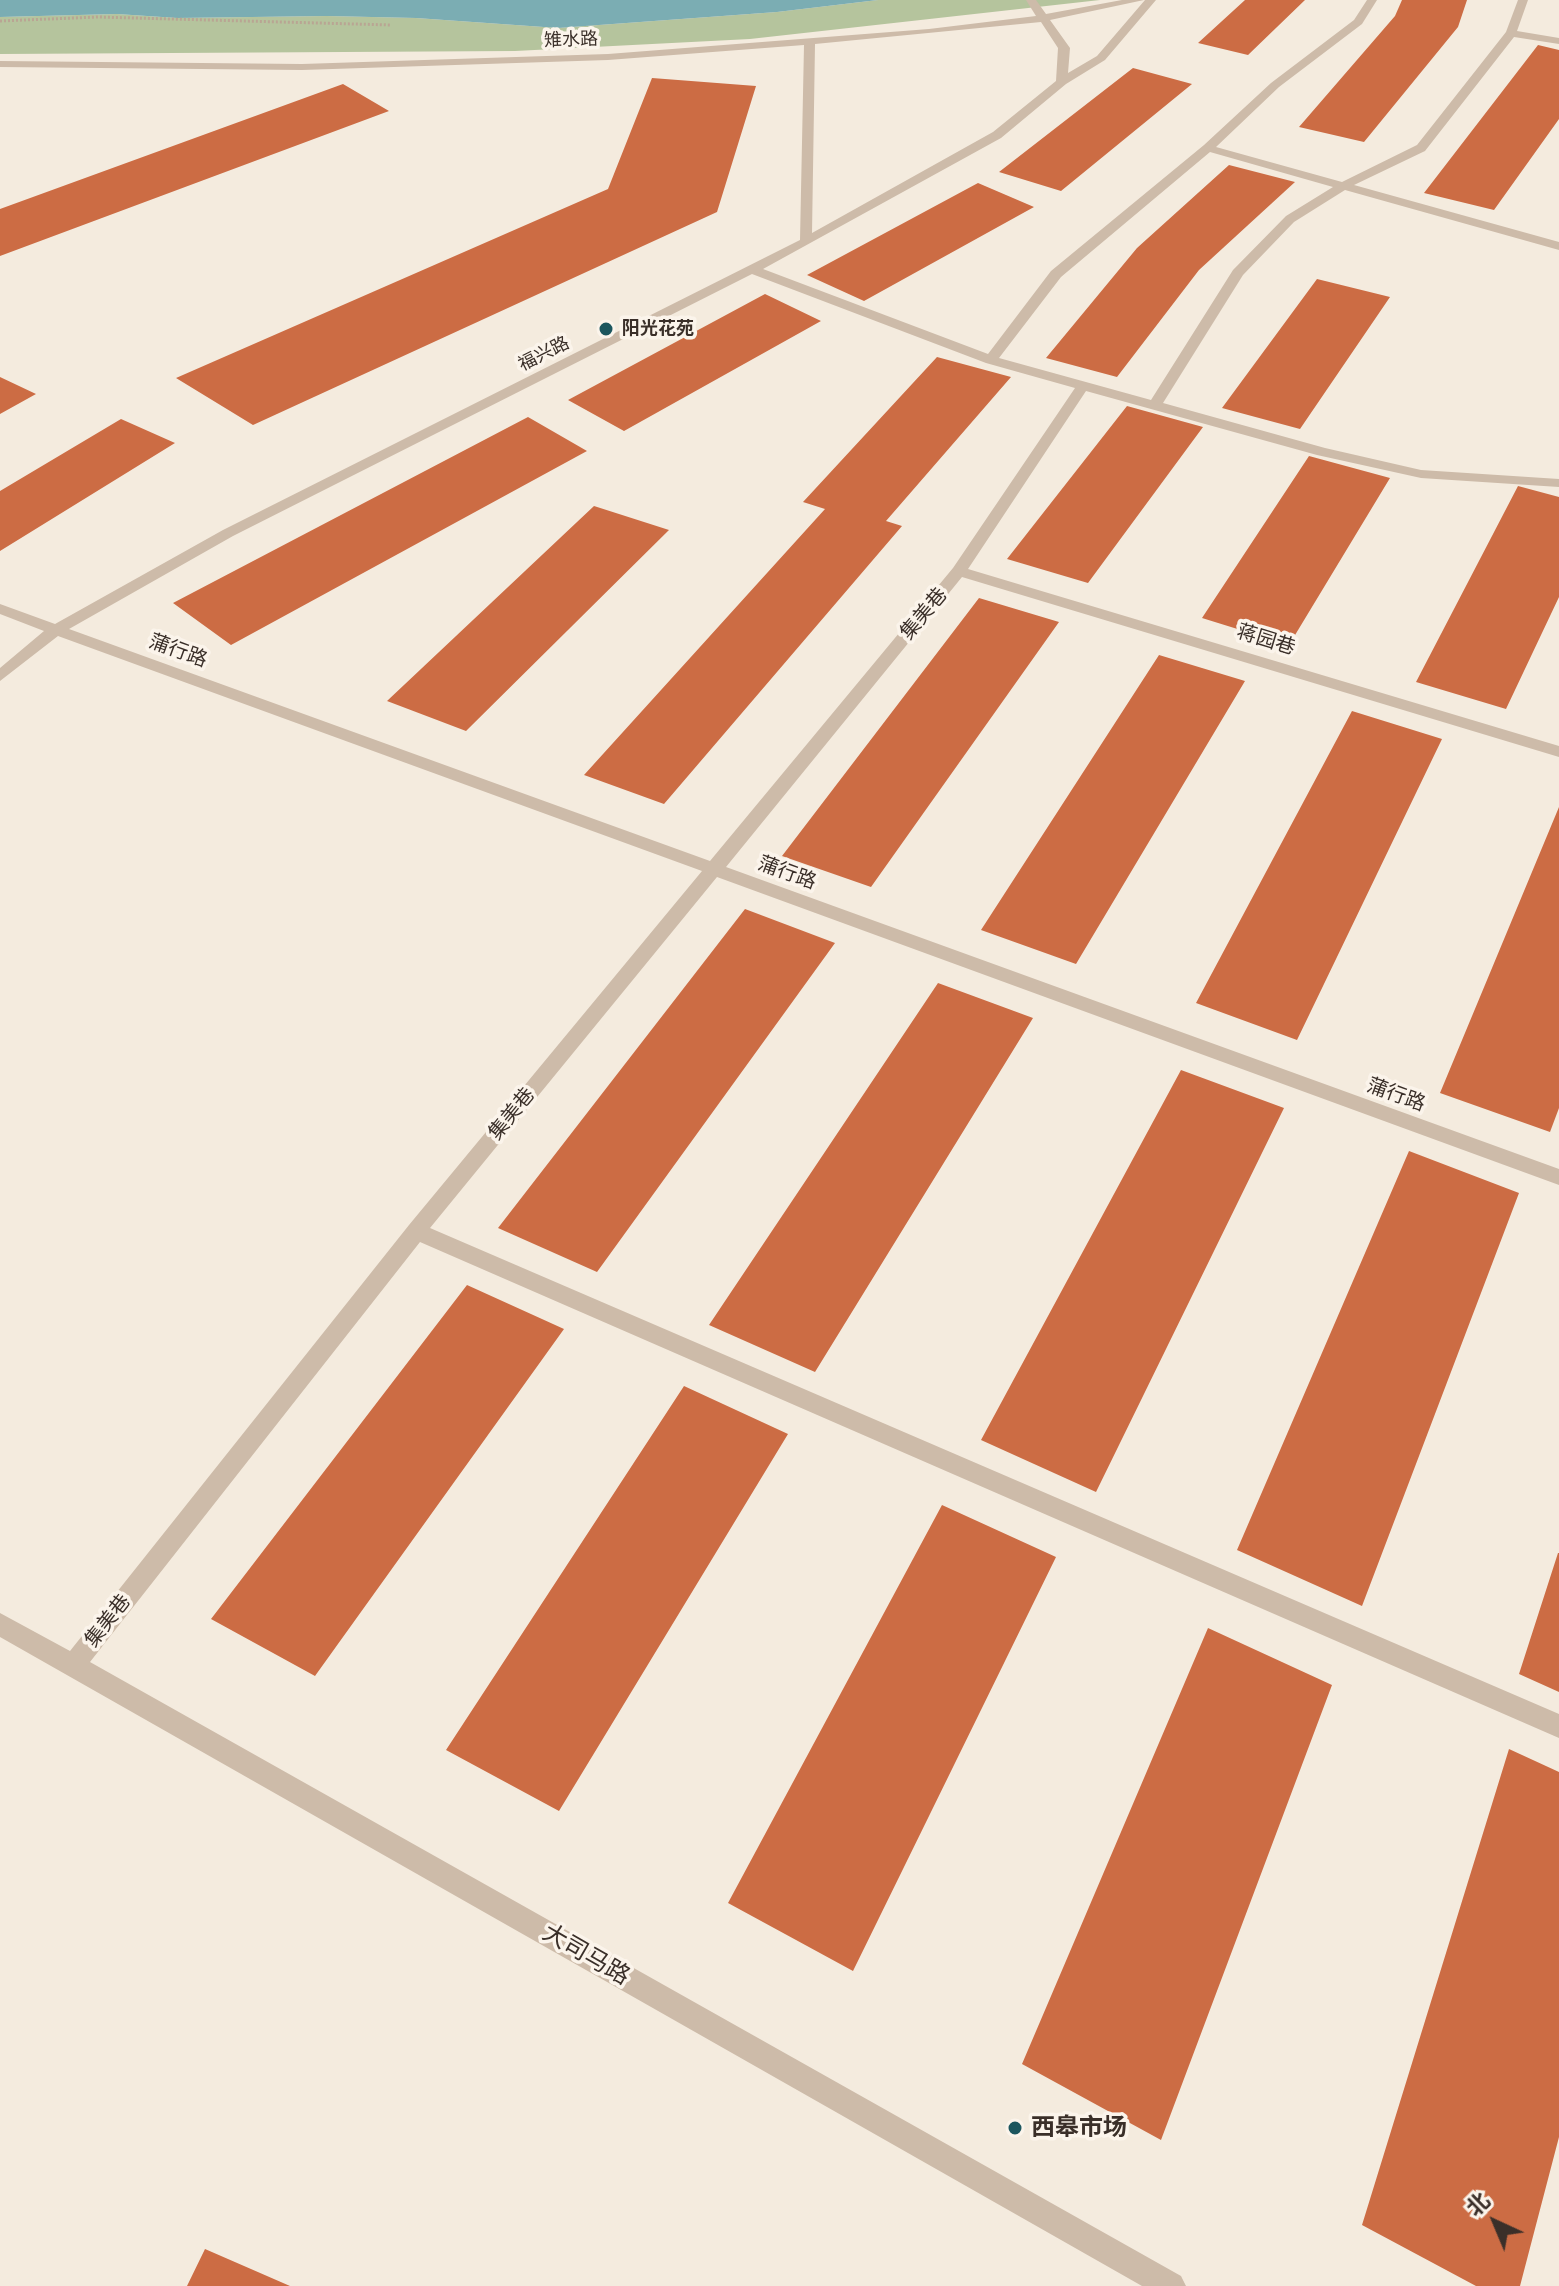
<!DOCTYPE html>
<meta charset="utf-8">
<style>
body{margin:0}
#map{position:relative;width:1559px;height:2286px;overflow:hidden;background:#f4ebde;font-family:Montserrat,"Noto Sans SC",sans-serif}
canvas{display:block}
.north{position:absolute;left:1455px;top:2182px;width:80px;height:80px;-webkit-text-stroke:6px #fbf4eb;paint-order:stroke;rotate:316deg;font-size:22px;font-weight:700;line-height:32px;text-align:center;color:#3a2f29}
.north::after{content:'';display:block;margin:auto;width:28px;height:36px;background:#3a2f29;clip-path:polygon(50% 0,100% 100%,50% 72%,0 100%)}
</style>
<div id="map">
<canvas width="1559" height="2286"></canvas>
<div class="north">北</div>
</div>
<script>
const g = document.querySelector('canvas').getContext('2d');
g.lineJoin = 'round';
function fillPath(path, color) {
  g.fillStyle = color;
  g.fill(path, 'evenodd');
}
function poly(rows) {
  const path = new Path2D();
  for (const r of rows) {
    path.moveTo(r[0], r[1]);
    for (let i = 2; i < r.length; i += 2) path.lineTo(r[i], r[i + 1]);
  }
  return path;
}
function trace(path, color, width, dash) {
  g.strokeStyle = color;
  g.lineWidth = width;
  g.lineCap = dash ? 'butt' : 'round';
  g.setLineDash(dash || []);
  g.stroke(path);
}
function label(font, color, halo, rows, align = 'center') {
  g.font = font + ' Montserrat,"Noto Sans SC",sans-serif';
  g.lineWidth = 7;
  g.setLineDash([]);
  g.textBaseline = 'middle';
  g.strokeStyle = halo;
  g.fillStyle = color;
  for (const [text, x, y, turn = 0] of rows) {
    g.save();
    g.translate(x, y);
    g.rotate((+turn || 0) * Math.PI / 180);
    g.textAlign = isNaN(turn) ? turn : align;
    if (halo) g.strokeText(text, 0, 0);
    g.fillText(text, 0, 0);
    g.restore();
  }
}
const green = poly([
 [878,0,1100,0,750,39,515,51,0,54,0,17,117,14,177,18,327,16,416,18,558,28,777,12]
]);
const water = poly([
 [0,0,878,0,777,12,558,28,416,18,327,16,177,18,117,14,0,17]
]);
const building = poly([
 [1245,0,1305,0,1248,55,1198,43],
 [1402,0,1467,0,1458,27,1364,142,1299,127,1395,16],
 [1538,45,1559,50,1559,119,1494,210,1424,193],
 [1133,68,1192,84,1061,191,999,172],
 [652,78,756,86,717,212,253,425,176,378,608,189],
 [343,84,389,111,0,256,0,209],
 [1229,165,1295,182,1199,270,1117,377,1046,358,1137,248],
 [978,183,1034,207,864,301,807,275],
 [1317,279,1390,297,1300,429,1222,408],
 [765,294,821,321,624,431,568,400],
 [937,357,1011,377,886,521,902,526,664,804,584,775,825,509,803,502],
 [0,377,36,394,0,414],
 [1127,406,1203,427,1088,583,1007,559],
 [528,417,587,451,231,645,173,603],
 [121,419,175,443,0,551,0,491],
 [1309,456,1390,478,1289,645,1202,618],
 [1518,486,1559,497,1559,597,1506,709,1416,682],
 [594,506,669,530,466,731,387,701],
 [979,598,1059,622,871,887,782,856],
 [1159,655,1245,681,1076,964,981,930],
 [1352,711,1442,739,1297,1040,1196,1003],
 [1559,807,1559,1108,1550,1132,1440,1093],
 [745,909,835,943,597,1272,498,1228],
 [938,983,1033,1018,815,1372,709,1325],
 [1181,1070,1284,1108,1096,1492,981,1440],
 [1409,1151,1519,1193,1362,1606,1237,1550],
 [467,1285,564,1329,315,1676,211,1619],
 [684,1386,788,1434,559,1811,446,1750],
 [942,1505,1056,1557,853,1971,728,1903],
 [1558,1553,1559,1553,1559,1692,1519,1674],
 [1208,1628,1332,1685,1161,2140,1022,2064],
 [1509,1749,1559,1772,1559,2137,1520,2286,1476,2286,1362,2225],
 [205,2249,290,2286,187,2286]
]);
const path = poly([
 [0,21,98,17,391,25]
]);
const minor = poly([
 [1026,0,1036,0,1046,14,1122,0,1144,0,1050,20,1070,48,1068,73,1097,56,1145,0,1156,0,1105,60,1066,84,1001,138,763,269,988,354,1051,271,1204,145,1271,83,1354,20,1367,0,1377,0,1362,24,1279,87,1216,147,1342,182,1417,145,1506,32,1518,0,1528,0,1517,31,1559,38,1559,44,1514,37,1425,151,1354,185,1559,242,1559,250,1345,190,1294,222,1243,275,1163,403,1325,448,1421,470,1559,479,1559,487,1421,478,1317,455,1086,391,968,569,1559,746,1559,757,962,577,726,867,1559,1169,1559,1185,717,877,430,1228,1559,1714,1559,1738,420,1242,90,1662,1181,2276,1186,2286,1142,2286,0,1637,0,1613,70,1651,409,1225,702,871,58,636,0,681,0,668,44,631,0,614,0,604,55,624,223,530,800,240,804,45,608,60,302,70,0,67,0,61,302,64,608,54,929,29,1036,16,1026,0],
 [1041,22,1058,48,1056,81,993,132,812,233,815,44,1041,22],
 [1210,152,1333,187,1286,216,1233,270,1151,400,999,358,1061,277,1210,152],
 [752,274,986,363,1075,388,953,568,710,861,69,629,233,536,752,274]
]);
const markers = [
 [606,329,8,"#1c565e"],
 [1015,2128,8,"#1c565e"]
];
const farStreetnames = [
 ["雉水路",571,40,-2],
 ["福兴路",544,354,-27]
];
const farPoinames = [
 ["阳光花苑",622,329]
];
const streetNames = [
 ["集美巷",924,614,-50],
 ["蒋园巷",1266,640,17],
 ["蒲行路",178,651,20],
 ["蒲行路",787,873,20],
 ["蒲行路",1396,1095,20],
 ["集美巷",512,1114,-51],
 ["集美巷",108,1621,-52]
];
const nearStreetnames = [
 ["大司马路",586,1955,30]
];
const nearPoinames = [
 ["西皋市场",1031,2128]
];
fillPath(green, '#b5c49d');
fillPath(water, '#7badb3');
fillPath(building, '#cc6c44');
trace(path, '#b9a593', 3, [2, 2]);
fillPath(minor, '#cdbba9');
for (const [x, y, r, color] of markers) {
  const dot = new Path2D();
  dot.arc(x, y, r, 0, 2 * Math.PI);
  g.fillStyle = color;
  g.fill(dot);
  trace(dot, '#fbf4eb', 3);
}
label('18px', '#3a2f29', '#fbf4eb', farStreetnames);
label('bold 18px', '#3a2f29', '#fbf4eb', farPoinames, 'left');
label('20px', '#3a2f29', '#fbf4eb', streetNames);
label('24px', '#3a2f29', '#fbf4eb', nearStreetnames);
label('bold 24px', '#3a2f29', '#fbf4eb', nearPoinames, 'left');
</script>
